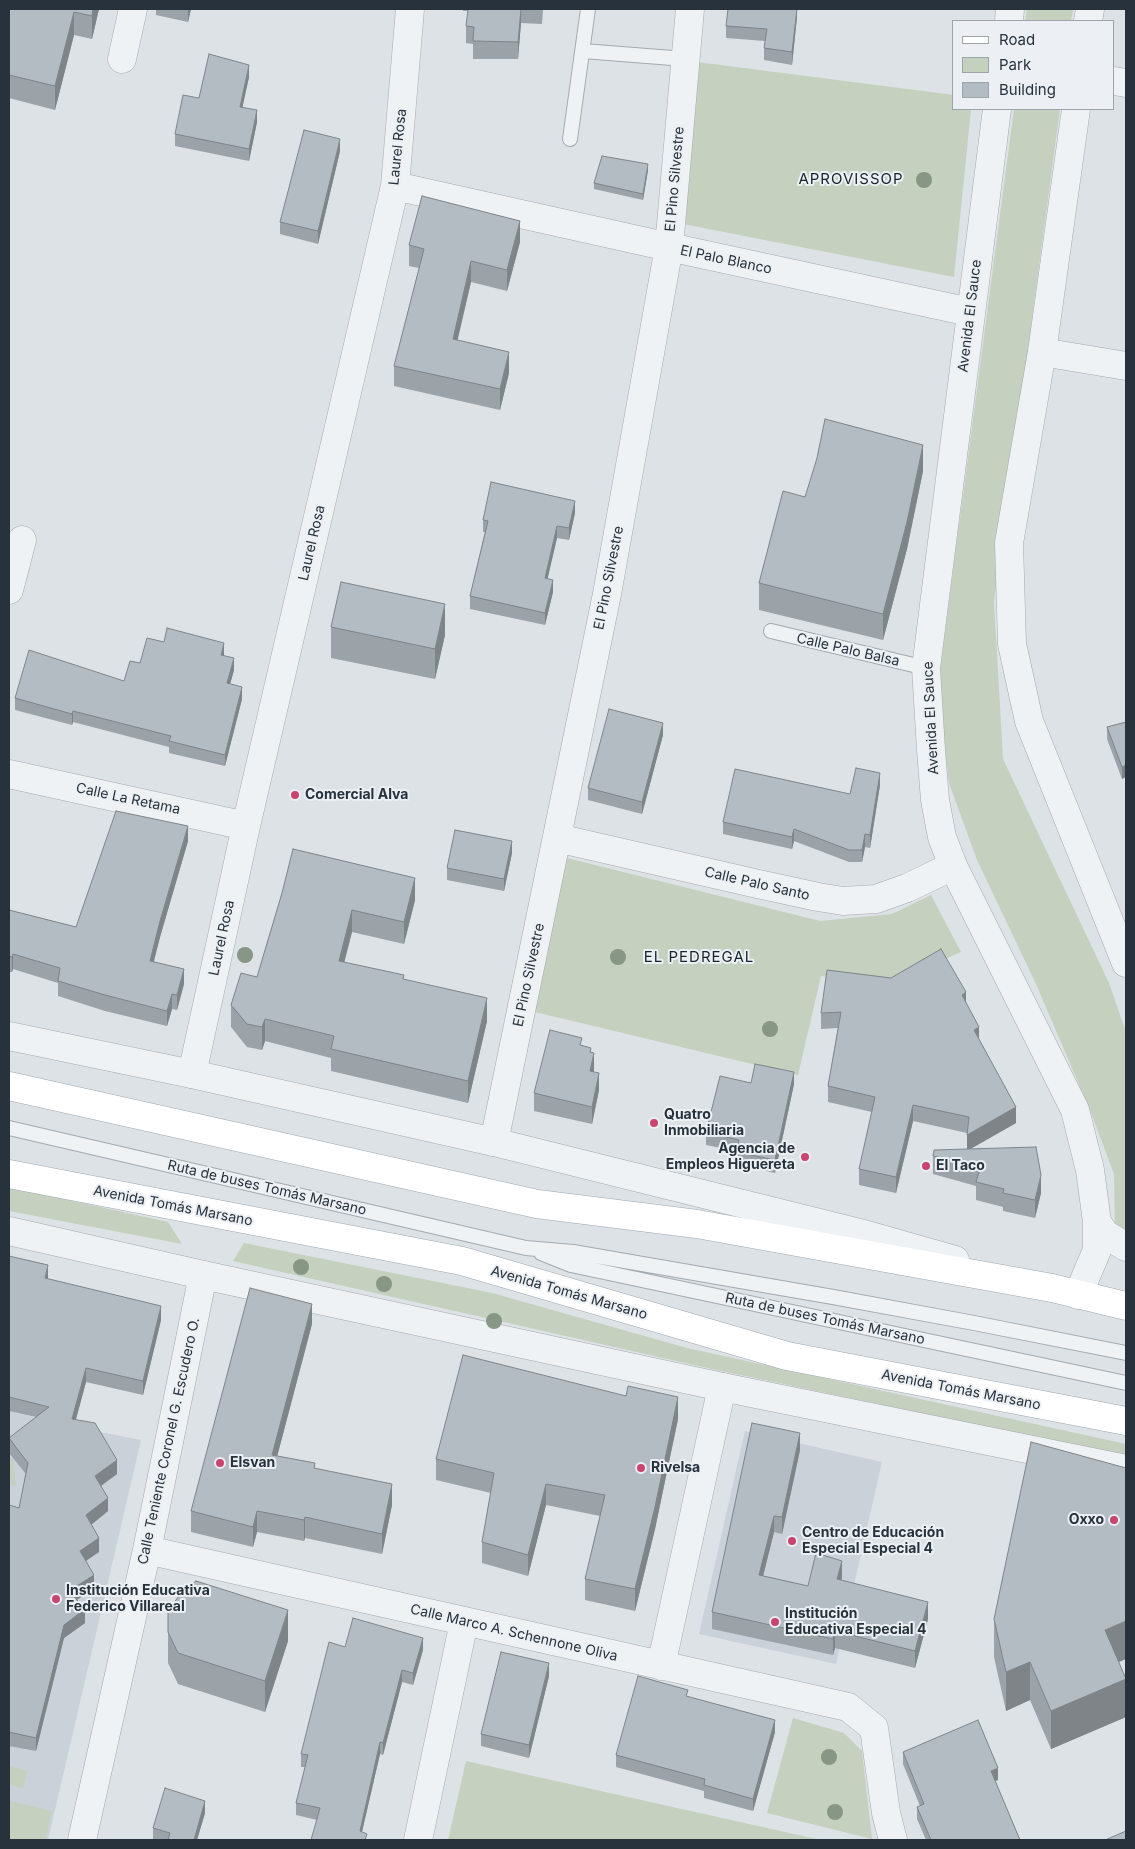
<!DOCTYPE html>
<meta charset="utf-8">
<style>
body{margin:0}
#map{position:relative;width:1135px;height:1849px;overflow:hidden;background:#dde2e6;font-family:Inter,sans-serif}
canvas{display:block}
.frame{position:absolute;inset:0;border:10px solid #27323c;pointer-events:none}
.legend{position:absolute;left:952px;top:20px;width:162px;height:90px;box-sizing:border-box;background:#ecf0f4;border:1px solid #9da4aa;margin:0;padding:6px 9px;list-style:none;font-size:15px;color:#27323c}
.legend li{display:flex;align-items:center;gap:10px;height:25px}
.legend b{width:25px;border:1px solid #9da4aa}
</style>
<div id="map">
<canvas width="1135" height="1849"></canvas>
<div class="frame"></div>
<ul class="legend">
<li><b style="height:6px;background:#fff"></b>Road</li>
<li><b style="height:14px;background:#c5d0be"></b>Park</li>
<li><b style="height:14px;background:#b4bcc3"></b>Building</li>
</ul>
</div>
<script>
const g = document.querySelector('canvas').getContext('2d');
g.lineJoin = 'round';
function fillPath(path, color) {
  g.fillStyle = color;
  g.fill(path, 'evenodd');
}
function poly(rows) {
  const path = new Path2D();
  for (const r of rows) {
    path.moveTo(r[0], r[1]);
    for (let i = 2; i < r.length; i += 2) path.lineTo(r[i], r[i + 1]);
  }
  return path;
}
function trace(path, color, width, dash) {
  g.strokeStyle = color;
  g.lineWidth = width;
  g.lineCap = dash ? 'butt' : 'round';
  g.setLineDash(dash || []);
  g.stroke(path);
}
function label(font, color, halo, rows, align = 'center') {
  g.font = font + ' Inter,sans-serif';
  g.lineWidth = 4;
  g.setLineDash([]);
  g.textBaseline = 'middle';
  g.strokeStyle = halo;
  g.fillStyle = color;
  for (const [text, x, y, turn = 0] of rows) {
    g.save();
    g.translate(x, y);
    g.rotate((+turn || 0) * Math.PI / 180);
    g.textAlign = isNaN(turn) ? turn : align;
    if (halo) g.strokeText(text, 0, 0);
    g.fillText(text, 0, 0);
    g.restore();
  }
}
const built = poly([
 [9,1411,74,1427,141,1440,48,1840,9,1840],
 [745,1431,882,1462,836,1664,699,1634]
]);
const green = poly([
 [1027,9,1073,9,1071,21,1025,21],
 [697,62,954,95,954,109,971,109,954,277,683,224],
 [1014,109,1060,109,994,602,1003,759,1109,983,1126,1032,1126,1229,1115,1229,1114,1174,1090,1110,1036,984,977,860,949,783,938,685],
 [567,858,820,921,892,914,931,895,961,952,888,984,821,976,798,1075,535,1012],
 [9,1187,168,1222,182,1244,9,1211],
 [244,1243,492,1293,687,1348,1126,1444,1126,1456,712,1369,233,1261],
 [9,1458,13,1459,16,1486,9,1484],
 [793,1718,844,1733,862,1751,872,1839,767,1813],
 [466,1761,821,1840,448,1840],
 [9,1766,27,1770,23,1788,9,1785],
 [9,1801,52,1811,45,1840,9,1840]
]);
const service = poly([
 [583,51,685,59],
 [570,139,588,9],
 [771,631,926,668],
 [9,1128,526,1248,573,1252,833,1297,974,1323,1126,1353],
 [541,1253,571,1265,1126,1383]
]);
const minor = poly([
 [122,59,133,9],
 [1114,81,1126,83],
 [395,186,669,247,970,312],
 [1042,352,1126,366],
 [9,590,22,540],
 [9,774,246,826],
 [557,838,758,884,818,897,843,901,876,899,907,888,953,866],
 [192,1074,246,826,395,186,410,9],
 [494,1142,607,594,669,247,690,9],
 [147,1550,848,1707,874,1728,886,1813,893,1840],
 [661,1666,722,1387],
 [82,1840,147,1550,203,1275],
 [418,1840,464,1622]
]);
const tertiary = poly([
 [1009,21,1010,9],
 [1088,21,1090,9],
 [997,109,926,668,931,750,935,800,942,837,953,866,1075,1110,1090,1170,1097,1222,1097,1250,1078,1295],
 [1076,109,1042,352,1009,543,1012,644,1029,721,1126,963],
 [9,1036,192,1074,494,1142,860,1233,955,1260],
 [1097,1222,1105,1234,1126,1247],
 [9,1231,203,1275,722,1387,1126,1469]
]);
const primary = poly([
 [9,1086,537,1204,697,1224,1052,1288,1126,1306],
 [9,1174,462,1261,787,1356,1126,1421]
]);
const trees = [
 [924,180],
 [245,955],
 [618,957],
 [770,1029],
 [301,1267],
 [384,1284],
 [494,1321],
 [829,1757],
 [835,1812]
];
const wall = poly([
 [9,9,99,9,92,39,74,35,55,110,9,98],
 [156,9,191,9,188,22,156,15],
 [463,9,543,9,542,24,521,23,518,59,473,59,473,44,466,43,466,26,468,11,463,11],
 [797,9,797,17,792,65,764,60,764,48,765,41,726,38,726,26],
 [249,77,242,107,257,122,249,161,175,146,175,134,199,98],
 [340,151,318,244,280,234,280,222],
 [648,170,643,200,594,189,594,183],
 [520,242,507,291,471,282,457,340,509,373,500,410,394,386,394,366,419,268,409,266,409,245],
 [923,471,907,549,883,640,759,610,759,583,805,497],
 [575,513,569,540,557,538,547,579,553,592,545,625,470,609,470,596,485,532,483,532,483,520],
 [331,627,445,635,435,679,331,658],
 [224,656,234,670,230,684,242,699,225,766,169,753,169,747,73,722,72,725,15,710,15,698,124,681,140,663],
 [1126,722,1122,779,1107,739,1107,727],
 [663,735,642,814,588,800,588,788],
 [880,785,870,848,865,847,862,862,849,862,794,841,792,849,723,834,723,822,850,794],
 [188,841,160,937,154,961,184,984,177,1010,172,1009,167,1026,105,1011,58,996,58,983,13,969,12,972,9,972,9,910,76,927],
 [512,853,504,891,447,880,447,868],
 [282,893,415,900,404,944,352,932,344,962,404,980,487,1021,468,1103,331,1071,331,1058,265,1041,262,1050,247,1047,231,1027,231,1005,257,977],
 [966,1002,979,1039,1016,1123,970,1149,1041,1193,1035,1218,1003,1211,1003,1207,976,1200,976,1186,933,1174,933,1156,967,1149,967,1133,913,1121,896,1193,859,1185,859,1169,872,1112,828,1102,828,1086,838,1028,821,1029,821,1013],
 [582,1045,591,1052,594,1072,599,1090,592,1124,534,1111,534,1093],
 [751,1083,794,1084,775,1173,736,1164,736,1151,706,1145,706,1132],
 [9,1256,48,1279,161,1320,143,1395,86,1382,76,1420,117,1474,101,1486,108,1511,91,1525,99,1552,85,1561,94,1589,77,1600,85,1623,64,1638,36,1751,9,1746,9,1505,19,1508,26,1474,9,1453,9,1439,36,1417,9,1411],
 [312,1324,277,1456,315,1468,392,1505,382,1554,305,1538,304,1541,257,1532,253,1547,191,1532,191,1511],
 [678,1419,655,1529,635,1611,585,1600,585,1579,600,1516,546,1505,528,1576,482,1563,482,1542,491,1493,436,1480,436,1459],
 [800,1450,782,1534,774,1532,763,1576,808,1586,842,1577,841,1580,928,1619,915,1668,835,1648,833,1655,712,1629,712,1612],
 [994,1619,1119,1662,1126,1717,1051,1749,1030,1700,1006,1711,994,1657],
 [168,1632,288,1641,265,1712,178,1684,168,1663],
 [345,1647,423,1650,413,1685,402,1682,383,1755,380,1754,362,1832,367,1840,317,1820,296,1815,296,1803,305,1767,301,1767,301,1754],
 [549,1676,529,1758,481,1746,481,1734],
 [688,1696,775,1732,753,1811,704,1798,704,1791,616,1767,616,1755],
 [903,1752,998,1780,995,1781,1020,1840,926,1840,917,1819,917,1807,920,1806,903,1764],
 [205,1813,197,1840,153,1840,153,1828]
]);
const shadedWall = poly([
 [93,9,99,9,92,39,92,16],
 [188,9,191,9,188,22],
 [521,9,521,23,518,59,518,42],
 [797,9,797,17,792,65,792,52],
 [74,12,74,35,55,110,55,86],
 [249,65,249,77,240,119,240,107],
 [257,110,257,122,249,161,249,149],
 [340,139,340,151,318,244,318,231],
 [648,164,648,170,643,200,643,194],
 [520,221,520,242,507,291,507,270],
 [471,261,471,282,453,360,453,339],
 [509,352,509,373,500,410,500,389],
 [923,445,923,471,907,549,883,640,883,614],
 [575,501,575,513,569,540,569,528],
 [557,526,557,538,545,590,545,578],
 [553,580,553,592,545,625,545,613],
 [445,604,445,635,435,679,435,649],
 [224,643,224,655,221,667,221,655],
 [234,658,234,670,227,695,227,683],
 [242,687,242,699,225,766,225,755],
 [73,711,73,722,72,725,72,714],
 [663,723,663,735,642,814,642,802],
 [1126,765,1126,777,1122,779,1122,767],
 [880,773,880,785,870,848,870,835],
 [188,826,188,841,160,937,150,976,150,961,160,921],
 [794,829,794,841,792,849,792,837],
 [865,834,865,847,862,862,862,850],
 [512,841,512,853,504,891,504,879],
 [415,878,415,900,404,944,404,922],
 [352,910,352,932,339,983,339,961],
 [13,954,13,969,12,972,12,957],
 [184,969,184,984,177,1010,177,995],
 [966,992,966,1008,962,995],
 [172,994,172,1009,167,1026,167,1011],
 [487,998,487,1021,468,1103,468,1081],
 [265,1019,265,1041,262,1050,262,1027],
 [979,1027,979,1043,974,1030],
 [591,1048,591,1065,594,1053,594,1071,590,1088,590,1052],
 [794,1072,794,1084,775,1173,775,1160],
 [599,1073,599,1090,592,1124,592,1107],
 [913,1105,913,1121,896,1193,896,1177],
 [1016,1107,1016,1123,967,1151,967,1135],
 [1041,1175,1041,1193,1035,1218,1035,1200],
 [48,1265,48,1279,45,1292,45,1278],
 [312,1304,312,1324,272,1476,272,1455],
 [161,1306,161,1320,143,1395,143,1381],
 [86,1368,86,1382,72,1433,72,1419],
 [678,1397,678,1419,655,1529,635,1611,635,1589],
 [800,1433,800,1450,782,1534,782,1517],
 [117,1460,117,1474,95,1490,95,1476],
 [392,1484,392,1505,382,1554,382,1534],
 [546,1484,546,1505,528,1576,528,1555],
 [108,1498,108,1511,86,1529,86,1515],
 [257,1511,257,1532,253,1547,253,1527],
 [774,1516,774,1532,759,1592,759,1575],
 [305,1517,305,1538,304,1541,304,1520],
 [99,1538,99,1552,80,1565,80,1551],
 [842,1561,842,1577,837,1596,837,1579],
 [94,1575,94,1589,69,1604,69,1591],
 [928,1602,928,1619,915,1668,915,1651],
 [85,1609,85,1623,64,1638,36,1751,36,1738,64,1625],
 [288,1610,288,1641,265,1712,265,1681],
 [1126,1621,1126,1659,1105,1668,1105,1630],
 [835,1631,835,1648,833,1655,833,1639],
 [423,1638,423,1650,413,1685,413,1673],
 [1030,1662,1030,1700,1006,1711,1006,1672],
 [549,1663,549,1676,529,1758,529,1745],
 [402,1670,402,1682,383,1755,383,1743],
 [1126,1679,1126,1717,1051,1749,1051,1711],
 [775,1720,775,1732,753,1811,753,1799],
 [380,1742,380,1754,360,1840,360,1831],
 [998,1768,998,1780,991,1783,991,1771],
 [205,1801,205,1813,197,1840,194,1840]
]);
const building = poly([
 [9,9,93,9,92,16,74,12,55,86,9,75,9,9],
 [468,9,521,9,518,42,473,41,474,27,466,26,468,9],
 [728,9,797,9,792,52,764,48,767,29,726,26,728,9],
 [209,54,249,65,240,107,257,110,249,149,175,134,183,95,199,98,209,54],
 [304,130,340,139,318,231,280,222,304,130],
 [602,156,648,164,643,194,594,183,602,156],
 [422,196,520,221,507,270,471,261,453,339,509,352,500,389,394,366,424,249,409,245,422,196],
 [825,419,923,445,907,522,883,614,759,583,783,491,805,497,817,458,825,419],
 [491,482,575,501,569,528,557,526,545,578,553,580,545,613,470,596,488,521,483,520,491,482],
 [341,582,445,604,435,649,331,627,341,582],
 [167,628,224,643,221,655,234,658,227,683,242,687,225,755,169,741,171,736,73,711,72,714,15,698,29,650,124,681,130,661,140,663,147,638,164,642,167,628],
 [609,709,663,723,642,802,588,788,609,709],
 [1126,722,1126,765,1122,767,1107,727,1126,722],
 [856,768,880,773,870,835,865,834,862,850,849,850,794,829,792,837,723,822,735,769,850,794,856,768],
 [116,811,188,826,160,921,150,961,184,969,177,995,172,994,167,1011,105,995,58,981,60,968,13,954,12,957,9,956,9,910,76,927,116,811],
 [455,830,512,841,504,879,447,868,455,830],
 [293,849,415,878,404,922,352,910,339,961,404,975,403,979,487,998,468,1081,331,1049,334,1036,265,1019,262,1027,247,1024,231,1005,241,973,257,977,282,893,293,849],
 [941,949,966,992,962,995,979,1027,974,1030,1016,1107,967,1135,969,1117,913,1105,896,1177,859,1169,875,1097,828,1086,841,1012,821,1013,827,970,891,978,941,949],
 [550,1030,582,1038,580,1045,591,1048,590,1052,594,1053,590,1071,599,1073,592,1107,534,1093,550,1030],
 [755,1064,794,1072,775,1160,736,1152,739,1140,706,1132,720,1076,751,1083,755,1064],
 [1036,1147,1041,1175,1035,1200,1003,1193,1004,1189,976,1182,980,1169,933,1156,934,1150,1036,1147],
 [9,1256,48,1265,45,1278,161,1306,143,1381,86,1368,72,1419,95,1423,117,1460,95,1476,108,1498,86,1515,99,1538,80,1551,94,1575,69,1591,85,1609,64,1625,36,1738,9,1732,9,1505,19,1508,28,1463,9,1438,49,1407,9,1397,9,1256],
 [250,1288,312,1304,272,1455,315,1463,314,1468,392,1484,382,1534,305,1517,304,1520,257,1511,253,1527,191,1511,250,1288],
 [463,1355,626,1396,628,1386,678,1397,655,1507,635,1589,585,1579,605,1495,546,1484,528,1555,482,1542,494,1473,436,1459,463,1355],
 [752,1423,800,1433,782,1517,774,1516,759,1575,808,1586,816,1553,842,1561,837,1579,928,1602,915,1651,835,1631,833,1639,712,1612,752,1423],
 [1031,1442,1126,1468,1126,1621,1105,1630,1126,1679,1051,1711,1030,1662,1006,1672,994,1619,1031,1442],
 [196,1581,288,1610,265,1681,178,1653,168,1632,168,1612,180,1594,196,1581],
 [353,1618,423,1638,413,1673,402,1670,383,1743,380,1742,360,1831,367,1834,365,1840,311,1840,320,1808,296,1803,308,1755,301,1754,329,1642,345,1647,353,1618],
 [501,1652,549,1663,529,1745,481,1734,501,1652],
 [638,1676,688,1690,686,1696,775,1720,753,1799,704,1785,705,1779,616,1755,638,1676],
 [978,1720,998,1768,991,1771,1020,1840,931,1840,917,1807,924,1804,903,1752,978,1720],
 [165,1788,205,1801,194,1840,168,1840,170,1833,153,1828,165,1788],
 [1126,1831,1126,1840,1105,1840,1126,1831]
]);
const markers = [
 [295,795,5,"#c7456e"],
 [654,1123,5,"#c7456e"],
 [805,1157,5,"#c7456e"],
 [926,1166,5,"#c7456e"],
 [220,1463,5,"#c7456e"],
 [641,1468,5,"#c7456e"],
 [1114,1520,5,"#c7456e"],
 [792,1541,5,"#c7456e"],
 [56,1599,5,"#c7456e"],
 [775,1622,5,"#c7456e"]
];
const streetNames = [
 ["Laurel Rosa",398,147,-84],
 ["El Pino Silvestre",675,179,-85],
 ["El Palo Blanco",726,260,12],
 ["Avenida El Sauce",970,316,-83],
 ["Laurel Rosa",312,543,-77],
 ["El Pino Silvestre",609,578,-79],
 ["Calle Palo Balsa",848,650,13],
 ["Avenida El Sauce",931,718,-93],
 ["Calle La Retama",128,799,12],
 ["Calle Palo Santo",757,884,13],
 ["Laurel Rosa",222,938,-78],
 ["El Pino Silvestre",529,975,-78],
 ["Ruta de buses Tomás Marsano",267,1188,13],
 ["Avenida Tomás Marsano",173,1206,11],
 ["Avenida Tomás Marsano",569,1293,16],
 ["Ruta de buses Tomás Marsano",825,1319,12],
 ["Avenida Tomás Marsano",961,1390,11],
 ["Calle Teniente Coronel G. Escudero O.",169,1441,-78],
 ["Calle Marco A. Schennone Oliva",514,1633,13]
];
const poiNames = [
 ["Comercial Alva",305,795],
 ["Quatro",664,1115],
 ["Inmobiliaria",664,1131],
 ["Agencia de",795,1149,"right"],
 ["Empleos Higuereta",795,1165,"right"],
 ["El Taco",936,1166],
 ["Elsvan",230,1463],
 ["Rivelsa",651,1468],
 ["Oxxo",1104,1520,"right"],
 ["Centro de Educación",802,1533],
 ["Especial Especial 4",802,1549],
 ["Institución Educativa",66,1591],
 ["Federico Villareal",66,1607],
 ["Institución",785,1614],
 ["Educativa Especial 4",785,1630]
];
const neighbourhoodNames = [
 ["APROVISSOP",851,179],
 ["EL PEDREGAL",699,957]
];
fillPath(built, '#cbd1d8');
fillPath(green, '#c5d0be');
trace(service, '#a3aab0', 16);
trace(minor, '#a3aab0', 29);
trace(tertiary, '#a3aab0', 29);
trace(primary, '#9da8b1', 29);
trace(service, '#eff2f5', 14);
trace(minor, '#eff2f5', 28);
trace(tertiary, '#eff2f5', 28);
trace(primary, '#fff', 28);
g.fillStyle = '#879685';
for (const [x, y] of trees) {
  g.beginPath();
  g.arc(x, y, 8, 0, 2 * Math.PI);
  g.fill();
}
fillPath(wall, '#9ba2a8');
fillPath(shadedWall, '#7e8488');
fillPath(building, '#b4bcc3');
trace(building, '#7e8488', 1);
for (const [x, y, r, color] of markers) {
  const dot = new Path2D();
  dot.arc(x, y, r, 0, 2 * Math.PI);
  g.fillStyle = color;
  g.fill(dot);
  trace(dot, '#ecf0f4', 2);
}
label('14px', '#27323c', '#ecf0f4', streetNames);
label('bold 14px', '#27323c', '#ecf0f4', poiNames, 'left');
g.letterSpacing = '1px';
label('15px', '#19232c', '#ecf0f4', neighbourhoodNames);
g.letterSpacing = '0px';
</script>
